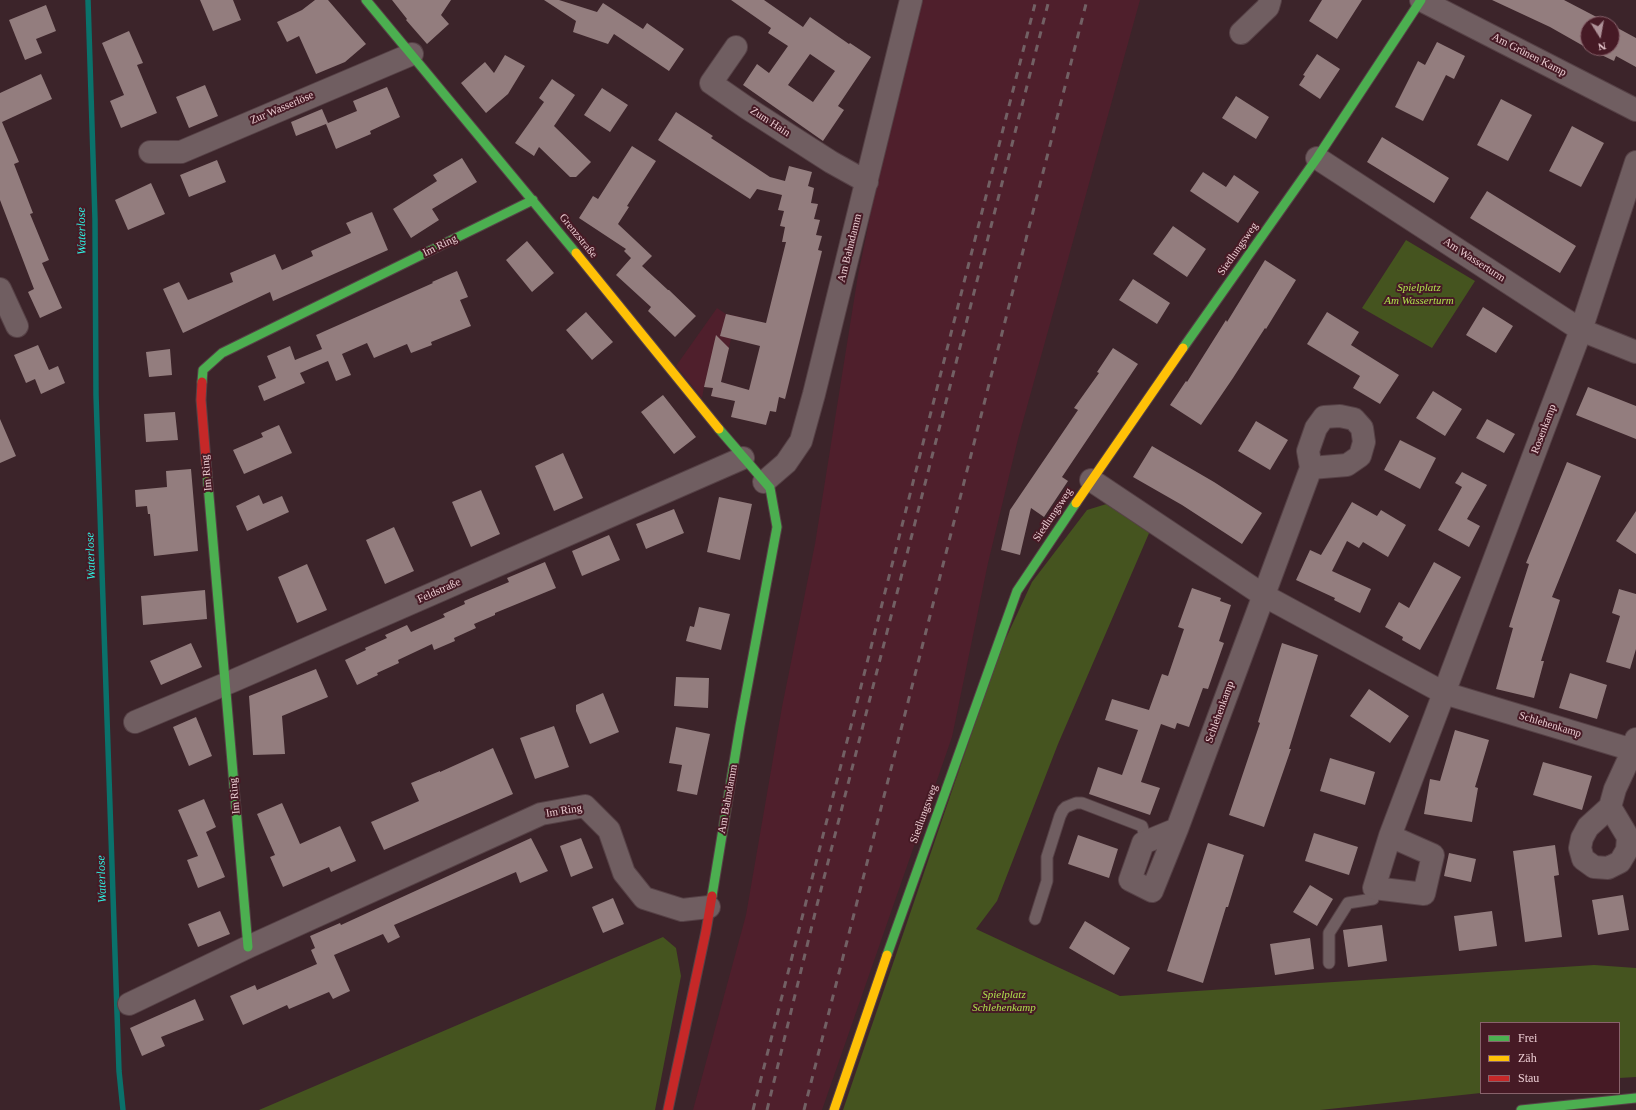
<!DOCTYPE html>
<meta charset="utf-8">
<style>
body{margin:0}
#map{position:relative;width:1636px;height:1110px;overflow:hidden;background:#3c242a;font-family:Georgia,serif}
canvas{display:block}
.legend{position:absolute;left:1480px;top:1022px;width:140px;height:72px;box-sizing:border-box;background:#461a25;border:1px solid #88626b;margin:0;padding:5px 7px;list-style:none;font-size:12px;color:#eccdd3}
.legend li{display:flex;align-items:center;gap:8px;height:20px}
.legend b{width:20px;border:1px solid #88626b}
.north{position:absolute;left:1580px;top:16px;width:40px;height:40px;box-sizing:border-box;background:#461a25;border:1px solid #88626b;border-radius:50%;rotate:169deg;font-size:11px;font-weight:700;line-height:16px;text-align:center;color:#eccdd3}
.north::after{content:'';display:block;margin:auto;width:14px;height:18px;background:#ae9298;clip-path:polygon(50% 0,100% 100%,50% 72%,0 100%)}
</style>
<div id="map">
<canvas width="1636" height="1110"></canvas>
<ul class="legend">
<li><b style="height:5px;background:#4caf50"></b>Frei</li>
<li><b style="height:5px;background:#ffc107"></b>Zäh</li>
<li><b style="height:5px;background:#c62828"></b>Stau</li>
</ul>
<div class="north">N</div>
</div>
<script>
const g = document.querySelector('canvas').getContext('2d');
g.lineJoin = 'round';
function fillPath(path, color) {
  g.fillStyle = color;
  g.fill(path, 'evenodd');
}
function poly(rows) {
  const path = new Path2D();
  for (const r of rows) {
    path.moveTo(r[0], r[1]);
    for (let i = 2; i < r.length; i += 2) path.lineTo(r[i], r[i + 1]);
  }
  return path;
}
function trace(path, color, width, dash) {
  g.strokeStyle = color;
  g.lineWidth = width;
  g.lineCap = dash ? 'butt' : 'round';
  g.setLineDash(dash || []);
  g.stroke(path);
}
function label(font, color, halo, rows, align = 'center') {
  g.font = font + ' Georgia,serif';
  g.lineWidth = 4;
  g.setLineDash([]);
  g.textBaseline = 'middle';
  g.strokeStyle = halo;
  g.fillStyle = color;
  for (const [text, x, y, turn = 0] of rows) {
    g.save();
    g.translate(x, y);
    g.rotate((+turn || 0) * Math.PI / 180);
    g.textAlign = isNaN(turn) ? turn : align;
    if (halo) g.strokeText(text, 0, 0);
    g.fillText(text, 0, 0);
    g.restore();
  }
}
const built = poly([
 [920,0,1140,0,1018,439,988,563,952,737,822,1110,693,1110,746,915,782,707,815,544,858,275,877,183],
 [717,308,726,314,741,317,731,339,719,390,721,390,719,398,711,396,713,388,704,387,702,398,676,366]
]);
const green = poly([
 [1406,240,1475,281,1432,348,1362,308],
 [1113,502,1150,531,1058,744,997,901,976,929,1120,996,1594,965,1636,968,1636,1077,1619,1078,1619,1023,1481,1023,1481,1093,1320,1110,843,1110,999,653,1032,582,1087,510],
 [663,937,676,948,681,976,655,1110,259,1110]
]);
const stream = poly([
 [88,0,95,219,96,395,119,1071,123,1110]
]);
const building = poly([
 [200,0,233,0,241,20,213,31],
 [315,0,328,0,366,44,345,62,316,74,299,36,287,42,277,22,302,10],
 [392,0,451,0,441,15,449,24,427,44,406,20,407,19],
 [544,0,559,0,597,12,603,3,643,29,647,23,684,49,669,71,614,34,608,44,573,32,576,21],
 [731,0,764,0,803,27,810,17,849,44,850,43,871,57,838,106,844,110,823,141,743,85,757,64,769,73,788,46,768,33,771,28],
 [810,54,835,71,813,102,788,85],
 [1322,0,1362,0,1337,39,1309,21],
 [1492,0,1564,0,1610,24,1588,24,1588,48,1612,48,1612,25,1636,38,1636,67,1616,56,1614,61,1587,48,1550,27],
 [46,5,56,31,36,39,42,53,25,60,9,20],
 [129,31,143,63,137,65,157,113,121,128,110,101,124,95,102,43],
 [1437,42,1465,56,1454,79,1446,75,1423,121,1395,107,1418,61,1425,65],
 [1317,54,1340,69,1320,99,1299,85,1305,76,1303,75],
 [505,55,525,66,508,94,486,113,461,83,485,62,494,73],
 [41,74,52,99,2,122,19,162,14,164,33,213,30,214,49,260,42,263,62,308,40,318,28,292,34,289,0,200,0,93],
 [552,79,575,95,554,126,591,162,576,177,570,177,539,147,534,156,515,143,544,102,539,98],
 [205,85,218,116,189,128,176,97],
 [387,87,400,117,370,131,371,134,336,149,326,124,296,136,291,122,322,109,328,123,357,111,353,101],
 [602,88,628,105,610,132,584,115],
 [1236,96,1269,117,1256,139,1222,118],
 [1501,99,1532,115,1508,161,1477,145],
 [676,112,713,136,711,138,770,177,785,181,789,166,812,172,808,186,814,188,811,203,818,204,814,219,820,220,816,235,822,236,818,250,822,251,785,399,779,397,776,412,770,411,766,425,731,417,735,401,711,396,713,388,704,387,716,335,729,348,721,382,749,390,760,346,720,336,726,314,766,323,786,242,782,242,785,227,780,226,784,211,778,210,782,195,757,189,750,199,658,140],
 [1572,126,1604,143,1581,187,1549,171],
 [1382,137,1449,178,1434,203,1367,162],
 [632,146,656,161,627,206,629,207,618,224,652,256,642,266,668,290,669,290,696,316,675,337,648,311,651,307,616,275,631,258,624,251,626,249,579,218,593,196,598,199],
 [462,158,477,182,432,209,439,220,411,238,393,209,437,181,433,175],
 [217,160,226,182,189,197,180,175],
 [1203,172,1226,187,1234,175,1259,192,1238,223,1190,191],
 [151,183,165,214,128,230,115,200],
 [1487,191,1576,246,1560,273,1470,218],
 [372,212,388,250,273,301,270,292,183,333,163,289,179,282,188,300,233,282,230,273,275,254,282,270,313,256,311,251,351,233,346,223],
 [1173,226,1206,249,1187,277,1153,254],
 [527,241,554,273,532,292,506,260],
 [1265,260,1296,280,1266,329,1265,328,1233,378,1201,425,1170,405,1186,381,1187,382,1226,320,1227,322],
 [457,271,468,297,460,300,471,326,431,342,432,345,411,353,407,344,374,358,367,343,342,354,351,375,336,381,328,361,300,373,305,383,264,401,258,386,276,378,267,356,290,346,295,360,322,349,316,335,433,283,432,282],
 [1133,279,1170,303,1157,324,1119,300],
 [1483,307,1513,326,1496,353,1466,335],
 [586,312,613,342,592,360,566,330],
 [1327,312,1359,332,1351,345,1399,375,1380,404,1353,388,1360,376,1307,344],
 [38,345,49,370,58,366,65,383,41,394,35,379,26,383,14,355],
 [1113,348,1138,364,1062,477,1068,481,1044,517,1031,508,1020,555,1001,550,1010,510,1078,410,1074,408,1099,373,1097,372],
 [170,349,172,375,149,377,146,352],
 [1588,387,1636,406,1636,439,1576,415],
 [1433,391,1462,409,1445,436,1416,418],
 [663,395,696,437,674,454,641,412],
 [175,412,178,440,146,442,144,414],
 [0,419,16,456,0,463],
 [1487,419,1515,434,1504,453,1476,438],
 [1256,421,1288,440,1270,470,1238,451],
 [279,425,292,453,244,474,233,450,263,437,261,433],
 [1400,440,1436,458,1420,489,1384,470],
 [1152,446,1214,482,1262,513,1242,544,1182,505,1133,477],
 [563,453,583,498,554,511,535,466],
 [1567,462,1601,476,1552,597,1560,600,1541,661,1544,661,1534,698,1496,689,1513,628,1509,627,1529,564,1526,563],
 [191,469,198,551,154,556,150,514,148,514,147,506,136,507,135,490,167,487,166,471],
 [1462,472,1487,485,1467,519,1480,526,1469,547,1438,530,1462,487,1455,483],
 [481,490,500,534,471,547,452,502],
 [259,495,263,504,282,496,289,512,247,531,236,506],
 [719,497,752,504,740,560,707,552],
 [1352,502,1377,516,1381,510,1406,525,1388,557,1363,542,1359,548,1347,541,1332,571,1371,589,1360,613,1334,600,1335,598,1296,580,1310,550,1321,555],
 [674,509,684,533,646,549,636,524],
 [1636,511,1636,554,1616,541],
 [394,527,414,571,385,584,366,540],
 [609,535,620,560,582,576,572,551],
 [545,562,556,588,495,613,495,615,474,624,476,628,454,638,455,641,434,650,432,644,398,660,399,663,377,673,378,675,357,685,345,660,366,650,365,648,387,638,385,635,407,625,411,632,445,617,443,614,465,604,464,601,509,582,507,578],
 [1434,562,1461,577,1420,650,1402,640,1403,637,1385,627,1399,602,1409,608],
 [307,564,327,610,297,623,278,577],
 [1192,588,1221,598,1220,601,1231,605,1219,641,1224,643,1208,689,1203,688,1189,727,1177,723,1175,729,1161,724,1141,782,1160,788,1150,815,1089,794,1098,767,1122,775,1138,730,1105,720,1112,699,1149,710,1162,674,1168,676,1184,629,1178,627],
 [1619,589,1636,594,1636,649,1630,669,1606,662,1620,616,1612,613],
 [205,590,207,619,143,625,141,596],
 [699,607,730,614,721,650,686,641,690,626,694,627],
 [191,643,202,667,161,685,150,661],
 [1282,643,1318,655,1289,749,1291,749,1264,827,1229,815,1260,723,1258,722],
 [316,669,328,697,282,716,285,754,253,755,249,696],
 [1570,673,1607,685,1597,719,1559,708],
 [676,677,709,678,708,708,674,706],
 [1369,689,1409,716,1390,743,1350,716],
 [603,693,619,732,590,744,576,711,576,705],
 [196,717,212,756,189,766,173,727],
 [554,726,569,767,535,779,520,738],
 [676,727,710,734,697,795,677,791,682,765,669,763],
 [1455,730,1489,740,1475,787,1478,788,1472,822,1424,814,1430,779,1440,781],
 [493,748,513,794,384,850,371,822,419,801,411,783,440,771,440,772],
 [1330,758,1375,772,1365,805,1320,791],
 [1543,762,1592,776,1582,810,1533,795],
 [204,799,216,827,206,832,225,877,198,888,187,860,198,856,178,810],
 [282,803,300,844,340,826,356,861,331,872,329,867,283,887,270,857,275,855,257,814],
 [1314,833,1358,847,1349,875,1305,861],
 [1078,835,1118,849,1109,878,1068,864],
 [531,838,548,871,520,883,516,872,394,925,400,937,388,943,383,934,334,955,350,991,333,999,329,992,289,1009,287,1005,243,1025,230,996,255,985,257,990,317,964,311,950,315,948,310,936,340,923,341,925],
 [581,838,593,868,571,877,560,846],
 [1208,843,1244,855,1228,907,1226,907,1203,983,1167,971],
 [1555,845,1559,875,1554,876,1562,937,1525,942,1513,851],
 [1449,853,1476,859,1471,882,1444,876],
 [1310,885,1333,899,1317,926,1293,912],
 [1623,895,1629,930,1598,935,1592,900],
 [613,898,624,924,603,933,592,907],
 [220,911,230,934,198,947,188,924],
 [1492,911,1497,946,1459,951,1454,916],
 [1085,921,1130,948,1114,975,1069,948],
 [1382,925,1387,961,1348,967,1343,930],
 [1310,938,1314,969,1275,975,1270,944],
 [195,999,204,1020,161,1037,165,1046,142,1056,130,1028]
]);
const lane = poly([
 [1035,919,1047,881,1047,857,1060,816,1063,810,1066,807,1076,803,1082,803,1142,826,1144,833,1143,843],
 [1329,963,1329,933,1348,903,1373,899,1374,888]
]);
const street = poly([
 [1421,0,1636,110],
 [1241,33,1268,7,1270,0],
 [736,47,711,83,747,108,831,162,867,182],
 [150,152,181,152,412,54],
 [1317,158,1581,330,1636,352],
 [0,289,17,326],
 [1091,480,1263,595,1444,693,1636,751],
 [764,482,786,463,801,441,814,394,911,0],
 [135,722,235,680,743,458],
 [1610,807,1628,837,1627,850,1620,862,1608,868,1594,867,1583,859,1580,848,1582,838,1588,827,1610,807],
 [1610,807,1615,789,1633,750,1636,739],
 [1177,829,1143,843,1130,880,1152,891,1177,829,1311,468,1308,451,1316,428,1324,417,1340,416,1354,419,1362,428,1364,442,1360,456,1347,465,1311,468],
 [1390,836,1433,855,1424,894,1374,888,1390,836,1581,330,1636,162],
 [129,1004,248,947,541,814,585,806,609,830,624,873,644,898,682,910,709,907]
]);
const fast = poly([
 [366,0,576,253],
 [1183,348,1317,158,1421,0],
 [202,382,203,370,222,353,533,200],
 [207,473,248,947],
 [712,896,740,726,777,527,770,488,719,429],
 [887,955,1017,591,1076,503],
 [1521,1110,1636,1098]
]);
const slow = poly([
 [576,253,719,429],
 [1076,503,1183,348],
 [834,1110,887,955]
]);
const jam = poly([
 [202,382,201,400,207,473],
 [668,1110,706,931,712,896]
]);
const rail = poly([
 [753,1110,1036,0],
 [767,1110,816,909,1049,0],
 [804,1110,1087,0]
]);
const streetNames = [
 ["Am Grünen Kamp",1529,55,27],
 ["Zur Wasserlöse",282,108,-23],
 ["Zum Hain",770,122,33],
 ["Grenzstraße",578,236,51],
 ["Im Ring",440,246,-26],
 ["Am Bahndamm",850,248,-76],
 ["Siedlungsweg",1238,249,-55],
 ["Am Wasserturm",1474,260,33],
 ["Rosenkamp",1544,429,-69],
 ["Im Ring",207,473,-95],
 ["Siedlungsweg",1053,515,-56],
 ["Feldstraße",439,591,-24],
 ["Schlehenkamp",1220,712,-70],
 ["Schlehenkamp",1550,725,17],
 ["Im Ring",235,796,-95],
 ["Am Bahndamm",728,799,-80],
 ["Im Ring",564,811,-9],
 ["Siedlungsweg",924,814,-70]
];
const parkNames = [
 ["Spielplatz",1419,288],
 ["Am Wasserturm",1419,301],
 ["Spielplatz",1004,995],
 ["Schlehenkamp",1004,1008]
];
const waterNames = [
 ["Waterlose",82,231,-91],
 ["Waterlose",91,556,-92],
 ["Waterlose",102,879,-92]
];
fillPath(built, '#4f1f2c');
fillPath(green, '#45541f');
trace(stream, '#0a726b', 5.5);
fillPath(building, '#937d7e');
trace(lane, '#564146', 13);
trace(street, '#564146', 24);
trace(fast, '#564146', 11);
trace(slow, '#564146', 11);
trace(jam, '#564146', 11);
trace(lane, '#705e61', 11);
trace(street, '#705e61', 22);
trace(fast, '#4caf50', 9);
trace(slow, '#ffc107', 9);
trace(jam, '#c62828', 9);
trace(rail, '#726064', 3, [7, 7]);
label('11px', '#eccdd3', '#461a25', streetNames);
label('italic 11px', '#aee04d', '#461a25', parkNames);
label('italic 12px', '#2ef0e1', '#461a25', waterNames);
</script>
